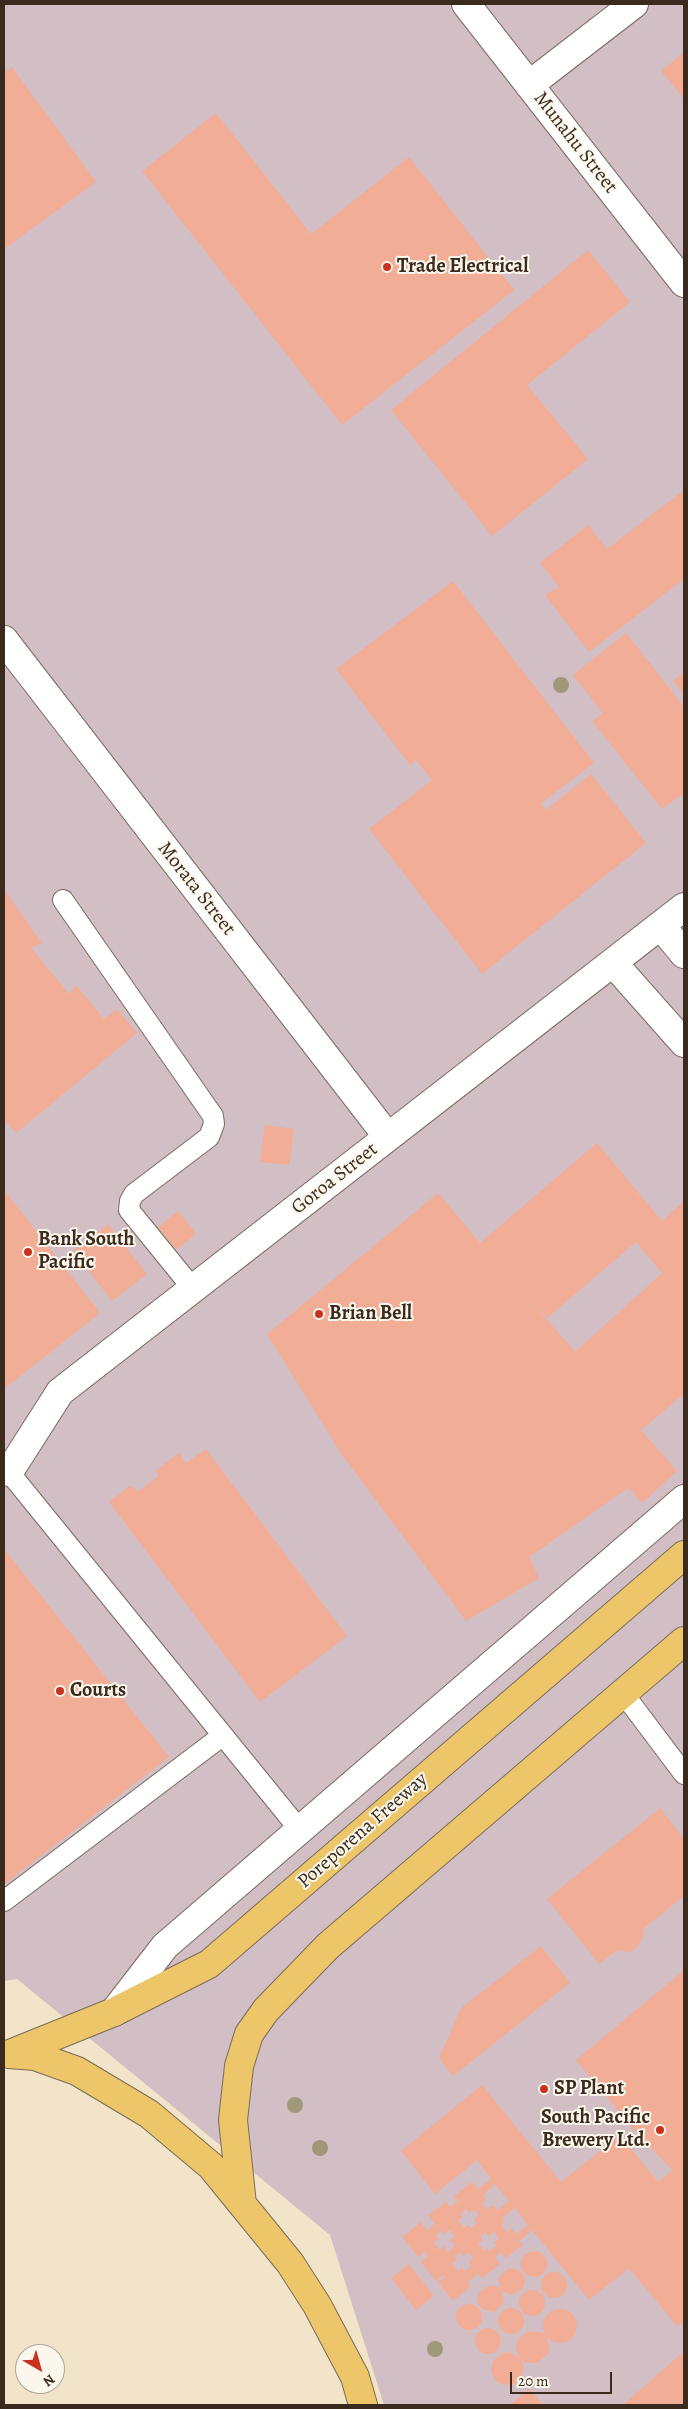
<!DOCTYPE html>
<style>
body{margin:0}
#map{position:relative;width:688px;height:2409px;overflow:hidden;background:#f2e4c8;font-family:Alegreya,serif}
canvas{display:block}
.frame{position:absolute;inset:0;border:5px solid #3b2a1e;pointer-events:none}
.north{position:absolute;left:15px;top:2344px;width:50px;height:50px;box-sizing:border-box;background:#fbf7ec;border:1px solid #aea59a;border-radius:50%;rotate:142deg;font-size:14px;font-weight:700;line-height:20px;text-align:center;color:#3b2a1e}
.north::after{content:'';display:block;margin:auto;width:18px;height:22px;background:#c8321e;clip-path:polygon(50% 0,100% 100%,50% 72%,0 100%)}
.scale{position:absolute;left:510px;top:2372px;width:102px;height:22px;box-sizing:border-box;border:2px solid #3b2a1e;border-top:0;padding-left:6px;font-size:15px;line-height:18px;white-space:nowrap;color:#3b2a1e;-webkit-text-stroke:4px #fbf7ec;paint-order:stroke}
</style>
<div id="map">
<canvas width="688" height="2409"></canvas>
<div class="frame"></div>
<div class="north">N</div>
<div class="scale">20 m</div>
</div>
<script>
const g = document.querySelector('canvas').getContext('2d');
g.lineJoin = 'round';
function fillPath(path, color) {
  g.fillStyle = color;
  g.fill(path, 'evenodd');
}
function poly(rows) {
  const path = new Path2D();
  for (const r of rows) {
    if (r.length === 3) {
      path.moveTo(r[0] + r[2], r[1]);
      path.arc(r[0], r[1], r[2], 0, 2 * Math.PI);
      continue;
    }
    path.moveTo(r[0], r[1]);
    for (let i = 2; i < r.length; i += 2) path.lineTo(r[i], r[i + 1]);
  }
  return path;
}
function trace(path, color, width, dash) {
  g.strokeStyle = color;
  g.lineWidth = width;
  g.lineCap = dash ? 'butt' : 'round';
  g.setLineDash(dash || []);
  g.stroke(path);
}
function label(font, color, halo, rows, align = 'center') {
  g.font = font + ' Alegreya,serif';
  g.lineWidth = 4;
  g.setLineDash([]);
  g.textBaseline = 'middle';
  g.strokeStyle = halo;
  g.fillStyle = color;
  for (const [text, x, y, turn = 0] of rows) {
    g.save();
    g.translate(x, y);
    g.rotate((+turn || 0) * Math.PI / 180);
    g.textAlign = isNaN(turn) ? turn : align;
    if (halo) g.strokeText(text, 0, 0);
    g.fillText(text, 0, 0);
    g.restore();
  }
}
const industrial = poly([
 [4,4,684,4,684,2405,384,2405,330,2235,17,1979,4,1981]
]);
const building = poly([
 [684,52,684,99,661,71],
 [12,67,96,182,4,249,4,73],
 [216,113,311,234,409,157,514,290,342,425,142,171],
 [588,250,630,302,527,385,588,459,492,536,391,410],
 [684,490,684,579,589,652,545,595,559,587,540,563,588,525,607,549],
 [453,581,594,763,541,803,546,810,591,774,646,843,482,974,369,829,432,780,416,760,410,765,336,669],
 [626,633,684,707,684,799,681,795,662,809,592,721,603,713,573,675],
 [684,671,684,694,673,681],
 [5,891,42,943,31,948,69,994,76,985,104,1019,117,1009,137,1033,16,1133,4,1119],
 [265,1125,294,1129,289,1165,260,1162],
 [597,1143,662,1221,684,1201,684,1394,641,1430,677,1471,642,1503,628,1488,529,1557,539,1578,466,1621,342,1455,267,1334,438,1193,480,1243],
 [636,1242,662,1273,575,1352,530,1300,547,1318],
 [4,1190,100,1313,4,1389],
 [178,1211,196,1234,176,1250,158,1227],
 [108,1224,147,1274,112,1301,73,1251],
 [206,1449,347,1636,260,1702,109,1502,130,1486,138,1491,159,1476,155,1471,179,1453,186,1463],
 [4,1549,169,1757,4,1884],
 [660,1808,684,1839,684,1896,644,1928,643,1938,635,1949,628,1952,616,1951,599,1964,547,1899],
 [541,1946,570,1983,453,2076,439,2058,461,2008],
 [684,1970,684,2321,677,2326,629,2268,589,2300,532,2230,519,2241,523,2245,506,2258,501,2252,495,2257,500,2264,482,2278,478,2274,467,2282,470,2287,453,2301,438,2282,445,2277,443,2275,436,2281,421,2262,428,2256,425,2251,418,2257,402,2237,421,2222,427,2231,435,2224,428,2215,446,2202,450,2207,458,2201,454,2196,472,2182,478,2189,491,2179,477,2160,435,2194,401,2151,482,2085,561,2182,620,2135,658,2182,672,2170,635,2131,576,2060],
 [495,2184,509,2201,497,2210,493,2205,487,2210,482,2203,486,2199,483,2195],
 [515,2208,528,2225,516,2234,511,2228,507,2232,501,2225,505,2222,502,2218],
 [466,2209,469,2213,474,2209,479,2215,474,2219,477,2223,471,2228,468,2225,464,2228,458,2221,463,2217,460,2214],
 [442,2230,444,2234,450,2230,455,2237,450,2240,455,2246,448,2252,444,2246,439,2250,434,2242,439,2239,436,2235],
 [485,2232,488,2236,494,2232,499,2239,494,2242,497,2246,490,2251,488,2248,484,2251,478,2244,483,2240,480,2237],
 [460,2252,463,2256,468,2252,473,2258,469,2262,471,2266,465,2271,462,2268,458,2271,452,2264,457,2260,455,2256],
 [534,2264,13],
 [409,2264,434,2296,416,2310,391,2278],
 [509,2268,517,2269,524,2275,525,2280,523,2289,511,2295,502,2291,504,2302,495,2312,482,2309,477,2302,478,2294,488,2286,497,2286,501,2290,498,2280,500,2276],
 [554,2285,13],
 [532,2303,13],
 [469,2317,13],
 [511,2321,13],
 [560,2326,17],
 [488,2341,13],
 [532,2331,543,2333,547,2337,549,2353,537,2363,526,2363,521,2359,524,2369,521,2379,512,2385,501,2384,496,2381,491,2372,493,2361,501,2354,507,2352,512,2353,521,2359,516,2350,518,2339,527,2332],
 [684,2351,684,2405,623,2405],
 [529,2389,543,2405,510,2405]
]);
const service = poly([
 [63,900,213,1116,214,1124,209,1137,134,1194,130,1201,129,1210,194,1290],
 [4,1471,9,1472,299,1829],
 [623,1693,684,1774],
 [4,1901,222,1736]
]);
const minor = poly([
 [466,4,684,283],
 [529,85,634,4],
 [4,640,388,1137],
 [661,926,684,954],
 [614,964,684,1043],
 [9,1472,60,1392,684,907]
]);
const tertiary = poly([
 [114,2012,165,1946,684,1499]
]);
const trunk = poly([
 [9,2054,35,2056,77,2071,149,2114,211,2166,290,2263,317,2305,355,2377,363,2405],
 [10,2054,114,2012,209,1964,684,1555],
 [242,2204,233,2120,239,2066,249,2034,266,2010,328,1946,684,1641]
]);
const trees = [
 [561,685],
 [295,2105],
 [320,2148],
 [435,2349]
];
const markers = [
 [387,267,5,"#c8321e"],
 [28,1252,5,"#c8321e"],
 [319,1314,5,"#c8321e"],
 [60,1691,5,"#c8321e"],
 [544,2089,5,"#c8321e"],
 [660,2130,5,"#c8321e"]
];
const streetNames = [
 ["Munahu Street",575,143,52],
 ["Morata Street",196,889,52],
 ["Goroa Street",335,1179,-38],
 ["Poreporena Freeway",363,1831,-41]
];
const poiNames = [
 ["Trade Electrical",397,267],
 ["Bank South",38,1240],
 ["Pacific",38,1263],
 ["Brian Bell",329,1314],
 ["Courts",70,1691],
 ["SP Plant",554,2089],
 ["South Pacific",650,2118,"right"],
 ["Brewery Ltd.",650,2141,"right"]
];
fillPath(industrial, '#d2bec5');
fillPath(building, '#f2ad97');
trace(service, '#7b6b5a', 22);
trace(minor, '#7b6b5a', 30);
trace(tertiary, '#7b6b5a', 30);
trace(trunk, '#7b6b5a', 30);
trace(service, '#fff', 20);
trace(minor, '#fff', 28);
trace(tertiary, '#fff', 28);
trace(trunk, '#ecc669', 28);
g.fillStyle = '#9f9879';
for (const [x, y] of trees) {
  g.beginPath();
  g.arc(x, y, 8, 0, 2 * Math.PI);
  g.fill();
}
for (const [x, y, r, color] of markers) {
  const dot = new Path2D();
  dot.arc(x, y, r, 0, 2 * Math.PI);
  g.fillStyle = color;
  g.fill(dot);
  trace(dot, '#fbf7ec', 2);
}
label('20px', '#3b2a1e', '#fbf7ec', streetNames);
label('bold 20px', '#3b2a1e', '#fbf7ec', poiNames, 'left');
</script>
